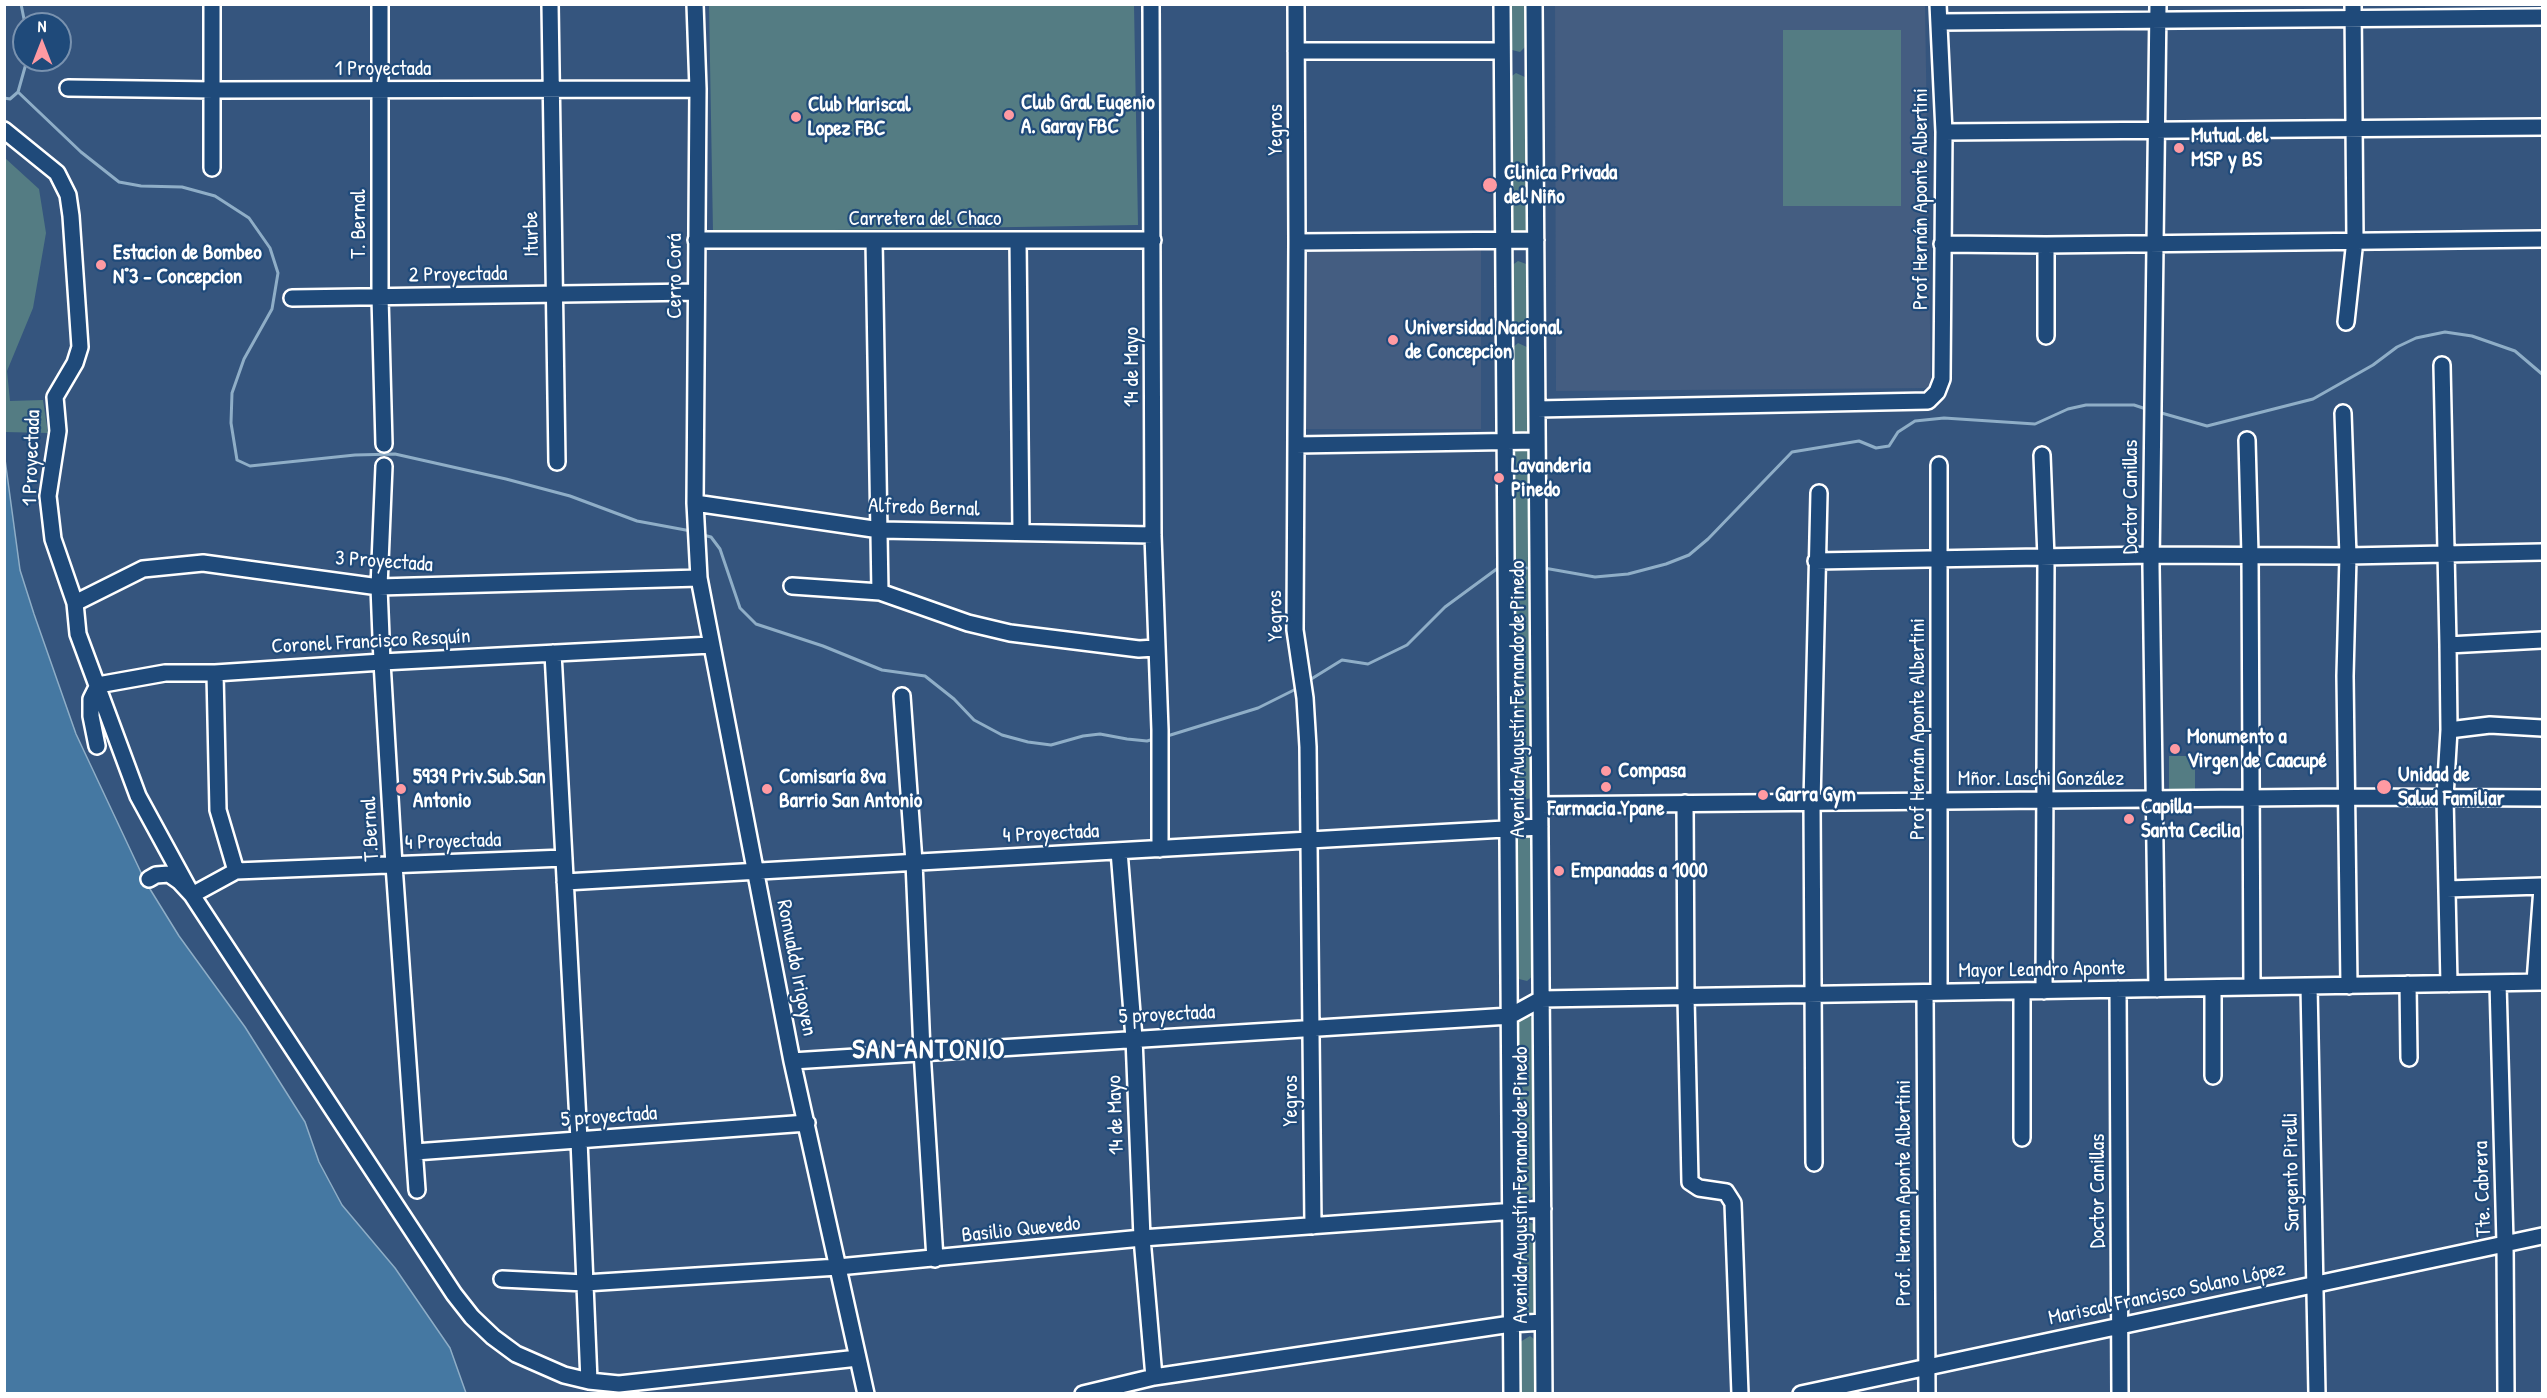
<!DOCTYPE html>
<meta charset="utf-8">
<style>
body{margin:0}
#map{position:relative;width:2547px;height:1398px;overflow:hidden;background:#35557e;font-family:"Patrick Hand",sans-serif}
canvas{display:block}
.frame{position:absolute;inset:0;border:6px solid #fff;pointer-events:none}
.north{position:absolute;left:12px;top:12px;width:60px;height:60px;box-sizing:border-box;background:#1f4a7a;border:2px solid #7992af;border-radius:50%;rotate:0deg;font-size:16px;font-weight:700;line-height:24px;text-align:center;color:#fff}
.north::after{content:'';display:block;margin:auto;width:21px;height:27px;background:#ff9aa2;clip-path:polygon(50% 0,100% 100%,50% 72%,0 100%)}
</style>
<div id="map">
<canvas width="2547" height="1398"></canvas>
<div class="frame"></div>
<div class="north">N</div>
</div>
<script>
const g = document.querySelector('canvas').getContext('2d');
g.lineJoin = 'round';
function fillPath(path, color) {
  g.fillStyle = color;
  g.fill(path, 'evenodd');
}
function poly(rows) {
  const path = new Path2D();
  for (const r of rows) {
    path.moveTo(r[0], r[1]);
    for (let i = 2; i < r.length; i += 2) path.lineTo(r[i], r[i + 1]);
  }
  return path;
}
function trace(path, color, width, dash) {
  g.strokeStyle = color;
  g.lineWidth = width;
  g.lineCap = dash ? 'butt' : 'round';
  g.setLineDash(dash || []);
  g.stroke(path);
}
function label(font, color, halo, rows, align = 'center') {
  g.font = font + ' "Patrick Hand",sans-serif';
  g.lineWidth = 4.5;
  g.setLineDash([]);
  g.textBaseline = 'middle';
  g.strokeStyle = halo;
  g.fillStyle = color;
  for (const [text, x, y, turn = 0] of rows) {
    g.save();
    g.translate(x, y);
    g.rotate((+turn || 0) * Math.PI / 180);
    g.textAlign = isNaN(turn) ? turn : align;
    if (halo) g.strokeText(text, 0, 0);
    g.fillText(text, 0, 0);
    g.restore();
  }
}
const built = poly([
 [1555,5,1925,5,1931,388,1556,391],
 [1481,249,1481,429,1305,429,1305,251]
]);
const green = poly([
 [709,5,1134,5,1138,225,713,232],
 [1508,5,1526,5,1526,46,1520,52,1512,50,1509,46],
 [1783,30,1901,30,1901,206,1783,206],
 [1516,73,1527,78,1528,229,1521,234,1514,233,1510,229,1509,78],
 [5,158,39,189,46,233,33,308,7,371,10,401,43,400,48,433,5,432],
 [1518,261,1529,265,1530,324,1519,330,1512,325,1511,266],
 [1518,343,1529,348,1530,428,1523,434,1515,432,1512,429,1511,349],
 [1526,448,1529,451,1530,456,1535,795,1531,798,1524,800,1517,795,1517,792,1512,452,1515,449],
 [2169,756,2195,756,2195,789,2169,789],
 [1519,834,1530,834,1534,837,1534,975,1527,981,1519,979,1516,975,1516,837],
 [1528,1016,1536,1020,1536,1194,1529,1200,1525,1200,1518,1194,1518,1021],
 [1528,1221,1535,1225,1535,1315,1529,1321,1517,1316,1517,1226],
 [1530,1336,1537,1341,1537,1393,1520,1393,1520,1342]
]);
const water = poly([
 [4,452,20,570,34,614,76,734,145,881,179,936,245,1027,305,1122,319,1162,342,1205,395,1268,450,1348,466,1393,5,1393,4,452]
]);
const stream = poly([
 [21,4,25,24],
 [18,92,81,152,119,182,141,186,182,187,215,196,249,218,270,248,278,273,272,309,244,359,232,393,231,423,237,460,250,466,355,455,395,454,506,479,570,496,637,521,691,531],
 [4,98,10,99,18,92,27,60],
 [2158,412,2207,426,2313,399,2373,365,2397,347,2416,338,2445,332,2472,336,2515,351,2542,374],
 [703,535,711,537,720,549,740,608,756,624,823,646,882,670,925,676,954,699,974,720,1002,735,1028,742,1051,745,1083,736,1100,734,1127,739,1147,741,1154,739],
 [1515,568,1527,568],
 [1544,568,1595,577,1628,574,1666,564,1689,555,1708,539,1792,452,1859,441,1876,448,1889,446,1898,432,1915,421,1944,418,2035,424,2068,409,2086,405,2134,405,2149,410],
 [1308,681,1342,660,1368,664,1407,645,1445,607,1498,568],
 [1164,737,1258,708,1298,688]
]);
const minor = poly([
 [212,4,212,168],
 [380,4,380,297,384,444],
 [550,4,557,462],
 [695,4,698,89,695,503,699,578,792,1061,866,1394],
 [1151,4,1153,535,1160,730,1160,849],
 [1296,4,1297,242,1295,630,1305,698,1308,747,1313,1226],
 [1502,4,1512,1394],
 [1534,4,1544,1394],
 [1939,22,2542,17],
 [1296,51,1502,51],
 [68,88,214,90,698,89],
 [4,130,57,173,68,195,71,216,80,347,75,363,55,397,58,431,48,496,53,539,75,603,78,634,138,796,192,895,236,871,564,858],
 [1944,132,2542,127],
 [696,240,1153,240],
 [874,240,880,592],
 [1018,240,1021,532],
 [1297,242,1536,240],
 [1942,244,2046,245,2542,239],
 [2046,245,2046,336],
 [292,298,695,292],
 [2346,322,2355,240,2353,4],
 [2442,365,2448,645,2449,730,2445,797,2449,984],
 [1537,409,1928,401,1937,392,1942,379,1944,132,1938,4],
 [2343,413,2348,556,2345,676,2349,986],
 [2247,440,2250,555,2252,987],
 [1296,445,1537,441],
 [2042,455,2046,558,2044,991],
 [384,466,379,587,382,662,394,865,417,1190],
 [695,503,880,530,1153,535],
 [1816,561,2152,555,2348,556,2542,552],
 [792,586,880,592,968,623,1010,633,1139,649,1155,648],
 [75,603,143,569,203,563,379,587,699,578],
 [2448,645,2542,640],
 [553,653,579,1140,589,1381],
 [215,673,218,810,236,871],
 [902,696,914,862,922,1051,935,1259],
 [2449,730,2490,725,2542,728],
 [97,746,91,716,91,699,98,685,165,673,215,673,382,662,711,645],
 [1685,803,1686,997,1690,1182,1699,1188,1726,1192,1733,1203,1740,1394],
 [1540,805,2347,797,2542,798],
 [1119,851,1134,1038,1142,1238,1154,1377],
 [149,879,156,875,169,874,179,881,192,895,454,1294,472,1317,493,1337,516,1354,564,1375,589,1381,619,1384,858,1358],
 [565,882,1540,827],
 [2447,889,2542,886],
 [2535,982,2542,888],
 [2498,983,2505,1243,2506,1394],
 [2408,984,2409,1058],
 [2309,986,2317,1394],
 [2118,989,2120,1394],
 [2157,989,2151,566,2158,4],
 [2022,991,2022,1138],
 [1939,992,1939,465],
 [1925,993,1927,1394],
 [792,1061,1510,1016,1541,999,2542,982],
 [2213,1076,2213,988],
 [415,1152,807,1123],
 [1814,1163,1812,803,1819,493],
 [502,1279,585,1283,838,1267,1142,1238,1543,1209],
 [1083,1394,1154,1377,1511,1324,1543,1322],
 [1801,1394,2542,1236]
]);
const markers = [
 [1009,115,6,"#ff9aa2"],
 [796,117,6,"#ff9aa2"],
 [2179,148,6,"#ff9aa2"],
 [1490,185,8,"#ff9aa2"],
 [101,265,6,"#ff9aa2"],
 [1393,340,6,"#ff9aa2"],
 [1499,478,6,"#ff9aa2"],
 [2175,749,6,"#ff9aa2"],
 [1606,771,6,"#ff9aa2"],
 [1606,787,6,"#ff9aa2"],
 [2384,787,8,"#ff9aa2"],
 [401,789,6,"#ff9aa2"],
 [767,789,6,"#ff9aa2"],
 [1763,795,6,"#ff9aa2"],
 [2129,819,6,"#ff9aa2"],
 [1559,871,6,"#ff9aa2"]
];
const streetNames = [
 ["1 Proyectada",383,69],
 ["Yegros",1276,130,-90],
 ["Prof Hernán Aponte Albertini",1921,199,-90],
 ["Carretera del Chaco",925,219],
 ["T. Bernal",359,224,-90],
 ["Iturbe",532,234,-91],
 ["2 Proyectada",458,275,-1],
 ["Cerro Corá",675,276,-90],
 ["14 de Mayo",1132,367,-90],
 ["1 Proyectada",32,458,-88],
 ["Doctor Canillas",2131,497,-90],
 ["Alfredo Bernal",924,508,2],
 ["3 Proyectada",384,562,4],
 ["Yegros",1276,616,-91],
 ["Coronel Francisco Resquín",371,642,-3],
 ["Avenida Augustín Fernando de Pinedo",1518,699,-90],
 ["Prof Hernán Aponte Albertini",1918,729,-90],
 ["Mñor. Laschi González",2041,779],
 ["T.Bernal",371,829,-93],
 ["4 Proyectada",1051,834,-3],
 ["4 Proyectada",453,842,-2],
 ["Romualdo Irigoyen",796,968,79],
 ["Mayor Leandro Aponte",2042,970,-1],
 ["5 proyectada",1167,1015,-3],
 ["Yegros",1291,1101,-90],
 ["14 de Mayo",1116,1115,-92],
 ["5 proyectada",609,1117,-4],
 ["Sargento Pirelli",2292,1172,-91],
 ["Avenida Augustín Fernando de Pinedo",1521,1185,-90],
 ["Tte. Cabrera",2483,1189,-92],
 ["Doctor Canillas",2098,1191,-90],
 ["Prof. Hernan Aponte Albertini",1904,1193,-90],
 ["Basilio Quevedo",1021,1230,-6],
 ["Mariscal Francisco Solano López",2167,1294,-12]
];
const poiNames = [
 ["Club Gral Eugenio",1021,103],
 ["A. Garay FBC",1021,127],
 ["Club Mariscal",808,105],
 ["Lopez FBC",808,129],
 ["Mutual del",2191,136],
 ["MSP y BS",2191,160],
 ["Clinica Privada",1504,173],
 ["del Niño",1504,197],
 ["Estacion de Bombeo",113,253],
 ["N°3 - Concepcion",113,277],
 ["Universidad Nacional",1405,328],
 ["de Concepcion",1405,352],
 ["Lavanderia",1511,466],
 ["Pinedo",1511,490],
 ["Monumento a",2187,737],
 ["Virgen de Caacupé",2187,761],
 ["Compasa",1618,771],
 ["Unidad de",2398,775],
 ["Salud Familiar",2398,799],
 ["5939 Priv.Sub.San",413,777],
 ["Antonio",413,801],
 ["Comisaría 8va",779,777],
 ["Barrio San Antonio",779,801],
 ["Garra Gym",1775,795],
 ["Capilla",2141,807],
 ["Santa Cecilia",2141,831],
 ["Farmacia Ypane",1606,809,"center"],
 ["Empanadas a 1000",1571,871]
];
const districtNames = [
 ["SAN ANTONIO",929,1051]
];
fillPath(built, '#445d81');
fillPath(green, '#547c83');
fillPath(water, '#4578a2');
trace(water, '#8faec7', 1.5);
trace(stream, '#8faec7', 3);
trace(minor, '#fff', 20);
trace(minor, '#1f4a7a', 15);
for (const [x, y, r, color] of markers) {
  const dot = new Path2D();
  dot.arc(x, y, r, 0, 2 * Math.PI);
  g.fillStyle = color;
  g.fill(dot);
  trace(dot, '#1f4a7a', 2);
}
label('21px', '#fff', '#1f4a7a', streetNames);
label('bold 21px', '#fff', '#1f4a7a', poiNames, 'left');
g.letterSpacing = '1.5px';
label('bold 27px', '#fff', '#1f4a7a', districtNames);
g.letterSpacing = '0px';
</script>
